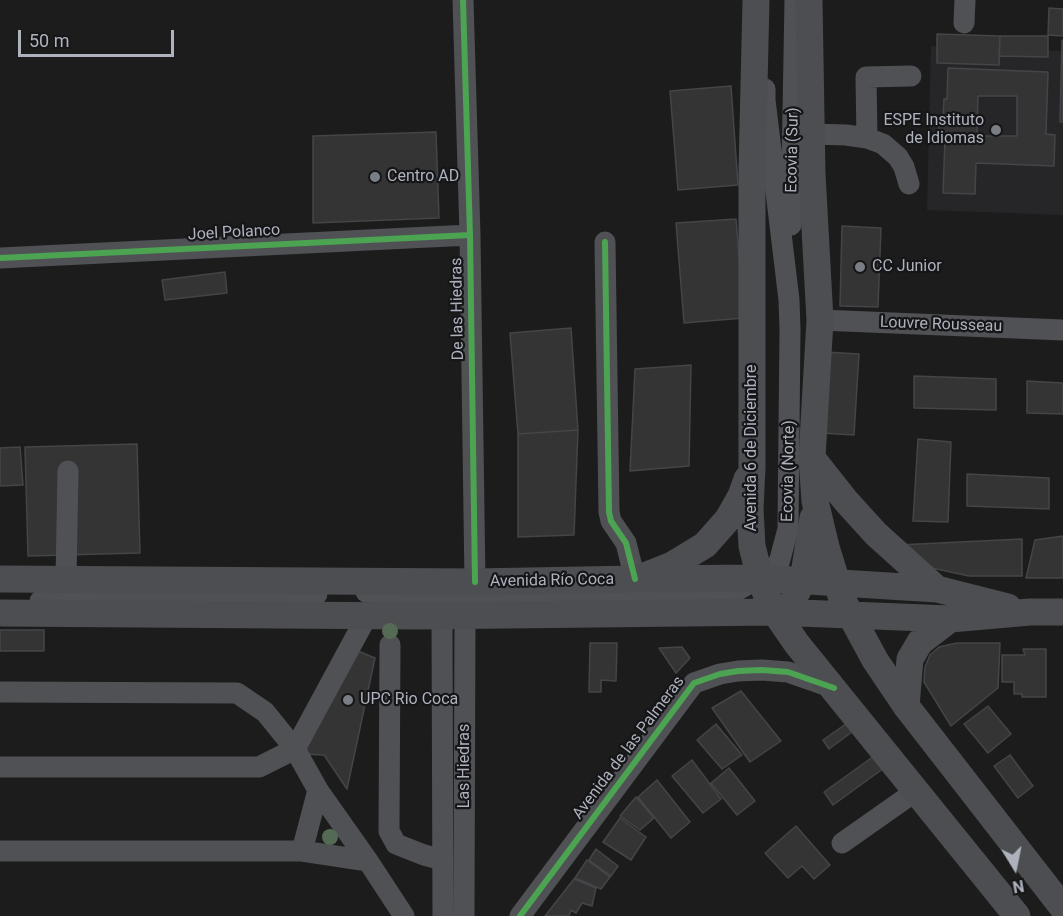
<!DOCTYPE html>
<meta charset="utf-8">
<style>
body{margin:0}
#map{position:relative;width:1063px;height:916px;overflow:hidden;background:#1c1c1c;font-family:Roboto,sans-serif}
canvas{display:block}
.north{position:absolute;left:985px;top:838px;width:60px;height:60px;-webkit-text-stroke:4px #161618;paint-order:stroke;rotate:170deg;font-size:16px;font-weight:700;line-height:24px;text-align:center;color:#adb2bd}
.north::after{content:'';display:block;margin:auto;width:21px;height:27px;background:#adb2bd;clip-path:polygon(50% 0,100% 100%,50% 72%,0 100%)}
.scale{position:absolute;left:18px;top:30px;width:156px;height:27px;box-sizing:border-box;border:3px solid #adb2bd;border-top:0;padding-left:8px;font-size:18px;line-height:21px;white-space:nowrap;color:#adb2bd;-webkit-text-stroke:4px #161618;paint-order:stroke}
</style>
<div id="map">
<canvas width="1063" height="916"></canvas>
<div class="north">N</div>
<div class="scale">50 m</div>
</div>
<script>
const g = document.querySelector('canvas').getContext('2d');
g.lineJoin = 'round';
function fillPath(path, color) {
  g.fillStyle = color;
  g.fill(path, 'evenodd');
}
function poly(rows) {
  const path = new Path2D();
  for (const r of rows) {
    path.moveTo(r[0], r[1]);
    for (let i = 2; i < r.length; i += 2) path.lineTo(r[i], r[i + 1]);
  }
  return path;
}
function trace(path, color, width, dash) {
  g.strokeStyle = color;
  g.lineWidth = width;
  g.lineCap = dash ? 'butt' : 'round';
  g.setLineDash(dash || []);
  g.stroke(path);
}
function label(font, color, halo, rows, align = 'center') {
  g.font = font + ' Roboto,sans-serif';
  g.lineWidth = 4.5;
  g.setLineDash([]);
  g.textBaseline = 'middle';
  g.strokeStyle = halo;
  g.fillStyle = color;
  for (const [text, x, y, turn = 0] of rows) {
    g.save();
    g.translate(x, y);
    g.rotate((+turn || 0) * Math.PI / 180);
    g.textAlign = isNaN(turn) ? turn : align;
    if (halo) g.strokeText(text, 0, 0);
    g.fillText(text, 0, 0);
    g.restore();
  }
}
const built = poly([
 [931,46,1063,51,1063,215,927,210]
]);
const building = poly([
 [1049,8,1063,9,1063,36,1048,35,1049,8],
 [937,34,1000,36,999,65,937,63,937,34],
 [1000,36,1048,36,1048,57,999,56,1000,36],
 [1062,40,1063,40,1063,122,1060,122,1062,40],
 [948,68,1048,72,1046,134,1055,135,1054,166,976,163,975,194,943,193,945,139,938,139,939,118,943,118,944,99,947,99,948,68],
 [978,96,1017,96,1017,136,977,136,978,96],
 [731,86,738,185,678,190,670,91,731,86],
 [436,132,439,218,313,223,313,136,436,132],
 [736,219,744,318,684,323,676,223,736,219],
 [842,226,881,228,878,307,840,306,842,226],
 [225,272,227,293,165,300,162,280,225,272],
 [571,328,578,430,518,434,510,333,571,328],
 [825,352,859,354,854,435,821,433,825,352],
 [691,365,689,466,630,471,635,369,691,365],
 [914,376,996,379,996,410,914,408,914,376],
 [1027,381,1063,383,1063,414,1027,413,1027,381],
 [578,430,574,535,518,537,518,434,578,430],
 [918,439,951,442,948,522,913,521,918,439],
 [137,444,140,553,28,556,25,447,137,444],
 [20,447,23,485,0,486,0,448,20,447],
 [967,474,1049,478,1049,509,967,506,967,474],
 [1063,536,1063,578,1026,578,1035,540,1063,536],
 [1022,539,1022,576,969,576,932,568,898,545,1022,539],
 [0,630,44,630,44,651,0,651,0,630],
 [590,643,617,643,616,681,601,680,601,692,589,692,590,643],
 [957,643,1000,643,998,688,951,726,924,682,925,667,930,655,939,647,957,643],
 [682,647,690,658,676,673,659,648,682,647],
 [1023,649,1046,649,1046,697,1022,697,1022,694,1014,694,1014,682,1002,682,1002,655,1025,655,1023,649],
 [358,651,375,658,347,789,324,755,305,754,305,742,358,651],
 [741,691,781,741,750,762,712,708,741,691],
 [988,706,1011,734,988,753,964,724,988,706],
 [850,721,856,729,829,749,823,740,850,721],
 [716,724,742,755,722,769,697,740,716,724],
 [1010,755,1033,786,1018,798,994,766,1010,755],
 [874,756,884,768,833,805,824,792,874,756],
 [692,760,721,799,703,813,672,776,692,760],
 [729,768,755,801,737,815,711,783,729,768],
 [657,780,690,822,671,838,638,797,657,780],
 [636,797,654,818,640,830,620,816,636,797],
 [620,818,646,837,631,860,603,842,620,818],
 [796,826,830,865,814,879,802,866,788,878,765,853,796,826],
 [596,849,618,866,611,876,589,860,596,849],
 [587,860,610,877,601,889,575,878,587,860],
 [574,879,596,888,592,906,582,903,576,913,571,910,569,916,545,916,574,879]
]);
const minor = poly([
 [463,0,470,235,475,582],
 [964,23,965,0],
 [811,134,846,135,867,138,883,144,898,157,904,167,909,184],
 [867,138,866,77,911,76],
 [791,225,795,0],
 [605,242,609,512,611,521,626,543,635,579],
 [0,258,470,235],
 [820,320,1063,330],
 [66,579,68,471],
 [366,592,379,592,409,598,732,593,760,578,779,563,788,529,790,329,789,300,765,100,765,89],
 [40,601,317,594],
 [442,616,443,916],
 [390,645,389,831,396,844,424,855,443,860],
 [0,692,237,693,265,712,295,749,318,790,368,861,404,916],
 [0,767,259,767,295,749,367,616,380,610],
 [842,843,916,791],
 [0,851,302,851,318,790],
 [302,851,368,861],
 [464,916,465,615],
 [520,916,694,683,720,674,738,671,762,670,788,672,834,688]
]);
const major = poly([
 [756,0,752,171,752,467,750,509,752,546,760,578,767,596,775,612,797,644,1017,916],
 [809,0,812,174,820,320,812,458,815,501,826,547,842,599,875,660,906,706,1063,908],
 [812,458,846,501,876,534,937,589],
 [647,575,672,565,705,545,728,519,741,496,747,479],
 [0,579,475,582,635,579,760,578,937,589,1008,607],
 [795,596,803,580,813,518],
 [0,613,418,616,775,612,950,619,1030,612,1063,612],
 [906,706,910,659,920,642,950,619]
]);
const cycleway = poly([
 [463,0,470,235,475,582],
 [605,242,609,512,611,521,626,543,635,579],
 [0,258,470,235],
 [520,916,694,683,720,674,738,671,762,670,788,672,834,688]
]);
const trees = [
 [390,631],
 [330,837]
];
const markers = [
 [996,130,6,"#7a7e85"],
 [375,177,6,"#7a7e85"],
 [860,267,6,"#7a7e85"],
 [348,700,6,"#7a7e85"]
];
const poiNames = [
 ["ESPE Instituto",984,121,"right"],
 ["de Idiomas",984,139,"right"],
 ["Centro AD",387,177],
 ["CC Junior",872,267],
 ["UPC Rio Coca",360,700]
];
const streetNames = [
 ["Ecovia (Sur)",793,150,-89],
 ["Joel Polanco",234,233,-3],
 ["De las Hiedras",458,309,-91],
 ["Louvre Rousseau",941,325,2],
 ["Avenida 6 de Diciembre",752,448,-90],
 ["Ecovia (Norte)",789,471,-89],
 ["Avenida Río Coca",552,581,-1],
 ["Avenida de las Palmeras",629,748,-53],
 ["Las Hiedras",465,766,-90]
];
fillPath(built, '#262628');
fillPath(building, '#343434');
trace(building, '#444548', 1.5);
trace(minor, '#505155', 21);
trace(major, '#4d4e51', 27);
trace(cycleway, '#4ca352', 6);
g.fillStyle = '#556a55';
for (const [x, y] of trees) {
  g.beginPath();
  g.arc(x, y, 8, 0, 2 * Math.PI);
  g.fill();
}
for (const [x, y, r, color] of markers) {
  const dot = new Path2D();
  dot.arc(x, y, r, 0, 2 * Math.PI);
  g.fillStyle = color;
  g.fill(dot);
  trace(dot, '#161618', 2);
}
label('16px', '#adb2bd', '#161618', poiNames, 'left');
label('16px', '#adb2bd', '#161618', streetNames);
</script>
